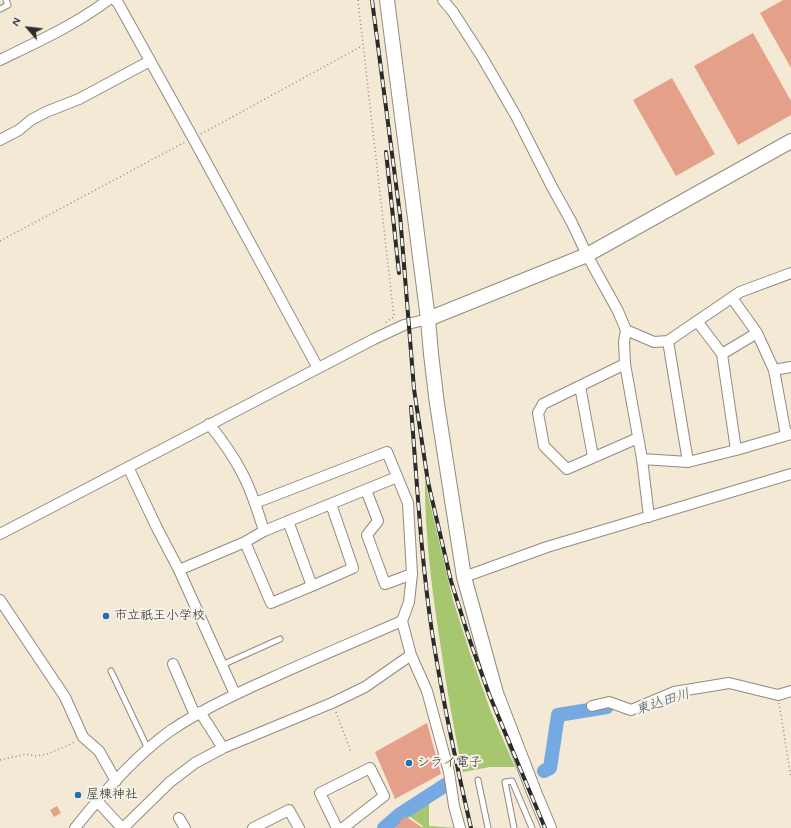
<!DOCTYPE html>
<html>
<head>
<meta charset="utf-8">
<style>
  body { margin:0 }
  #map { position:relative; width:791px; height:828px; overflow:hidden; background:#f4e9d4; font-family:Mynerve,sans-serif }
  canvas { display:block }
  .north { position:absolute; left:8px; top:8px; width:40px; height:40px; -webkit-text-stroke:3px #f7f3e8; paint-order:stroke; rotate:298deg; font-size:11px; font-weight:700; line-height:16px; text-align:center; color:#2b2b2b }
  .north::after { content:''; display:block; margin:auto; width:14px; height:18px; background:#2b2b2b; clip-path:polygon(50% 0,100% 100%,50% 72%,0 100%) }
</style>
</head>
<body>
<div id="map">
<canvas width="791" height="828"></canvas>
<div class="north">N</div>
</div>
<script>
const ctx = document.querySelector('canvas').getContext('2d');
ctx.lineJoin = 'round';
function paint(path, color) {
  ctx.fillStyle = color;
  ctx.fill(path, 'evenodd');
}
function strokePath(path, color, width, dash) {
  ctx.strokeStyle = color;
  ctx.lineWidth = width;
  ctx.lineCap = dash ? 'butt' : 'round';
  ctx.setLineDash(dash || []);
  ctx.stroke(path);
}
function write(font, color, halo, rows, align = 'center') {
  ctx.font = font + ' Mynerve,"Klee One",sans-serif';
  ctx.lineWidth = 4;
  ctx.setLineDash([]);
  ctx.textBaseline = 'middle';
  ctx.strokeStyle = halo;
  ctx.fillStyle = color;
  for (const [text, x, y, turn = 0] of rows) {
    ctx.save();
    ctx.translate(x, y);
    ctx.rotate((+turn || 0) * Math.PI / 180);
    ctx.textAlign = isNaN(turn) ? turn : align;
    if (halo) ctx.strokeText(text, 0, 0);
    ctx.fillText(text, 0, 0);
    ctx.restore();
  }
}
paint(new Path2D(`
  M425,473L428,495L453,600L469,650L491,712L515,767H490L463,772C454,731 447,690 441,649C432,591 424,532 425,473Z
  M429,802V826L456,828H422L423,826L409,816Z`), '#a6c770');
strokePath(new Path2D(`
  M544,771L550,768L558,715L607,707
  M384,828L399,815L447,784`), '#74a9e1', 14);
paint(new Path2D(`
  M783,0H791V68L760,13Z
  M753,33L791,101V115L738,145L694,66Z
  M672,78L715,154L676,176L633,100Z
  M427,723L441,774L395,799L375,752Z
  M57,806L61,813L54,817L50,810Z
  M405,816L423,828H395Z`), '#e4a088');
const lane = new Path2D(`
  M0,9L8,5L6,0
  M222,665L280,639
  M111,671L148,749
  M478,780L488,828
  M514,828L505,782L512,781L532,828`);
const street = new Path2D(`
  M115,0L118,3L193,138L318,368
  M443,0L453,12L482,57L516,116L552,187L572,223L587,255L618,311L626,330L624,342L625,364L642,459L649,517
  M0,60C37,42 75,25 108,0
  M0,140L19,130L31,120L46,112L79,99L150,61
  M732,298L757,333L774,370L786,435
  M697,321L722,354L736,450
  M626,330L654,342L668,341L740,292L791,273
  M668,341L688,462
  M722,354L757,333
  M625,364L543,404L538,413L544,446L567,469L638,438
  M774,370L791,367
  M580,386L593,457
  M209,424C222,440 233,455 242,473C252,491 258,512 264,531
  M642,459L688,462L736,450L791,434
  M128,467L157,528L179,570L235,694
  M366,490L378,521L367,535L385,584L412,574
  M255,503L387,452L408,503L412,574L409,602L402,621
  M0,534L374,339L404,325L428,319
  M245,542L271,603L312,586L288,521
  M179,570L245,542L264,531L397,477
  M464,577L547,547L791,474
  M312,586L353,568L331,504
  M0,600L65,697L83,737L99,751L116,781
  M173,664L195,715
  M592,706L609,702L631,710L674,692L729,683L778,695L791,691
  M200,712L223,748
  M97,801L122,828
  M179,818L185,828
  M75,828C102,794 134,757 170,731C201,710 235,694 269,679C313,659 358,640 402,621L411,655L427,691L449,772L454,806L460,828
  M123,828L170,782L195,763L223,748L332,703L365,687L411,655
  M253,828L289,810L299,828
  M337,828L320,793L370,768L384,796L343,828`);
const secondary = new Path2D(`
  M387,0L428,319L431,354L437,404L464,577L496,693L534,792L549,828
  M428,319L587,255L791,141`);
strokePath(lane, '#908a80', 7);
strokePath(street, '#908a80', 12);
strokePath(secondary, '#908a80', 16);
strokePath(new Path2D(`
  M358,0L394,317L383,324
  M201,134L362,46
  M0,241L185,142
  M779,703L791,778
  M336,712L351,752
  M0,760L26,754L36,756L47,754L69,745L76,741`), '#908a80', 1.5, [1, 3]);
strokePath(lane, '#fff', 5);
strokePath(street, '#fff', 10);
strokePath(secondary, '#fff', 14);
const rail = new Path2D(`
  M372,0L400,215L414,389L428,482L451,581L469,638L489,694L545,828
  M386,152L399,273
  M411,407C417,482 421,558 432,632C442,698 456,763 471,828`);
strokePath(rail, '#2b2b2b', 4);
strokePath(rail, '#f7f3e8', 2.5, [8]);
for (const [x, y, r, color] of [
  [106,616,4,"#1f6fb2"],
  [409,763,4,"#1f6fb2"],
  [78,795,4,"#1f6fb2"]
]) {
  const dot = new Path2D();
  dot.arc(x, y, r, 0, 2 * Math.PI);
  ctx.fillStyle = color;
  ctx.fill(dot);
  strokePath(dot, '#f7f3e8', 1.5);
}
write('13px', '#2b2b2b', '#f7f3e8', [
  ["市立祇王小学校",114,616],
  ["シライ電子",417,763],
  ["屋棟神社",86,795]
], 'left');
write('italic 14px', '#45576b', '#f7f3e8', [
  ["東込田川",663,703,-18]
]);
</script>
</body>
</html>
